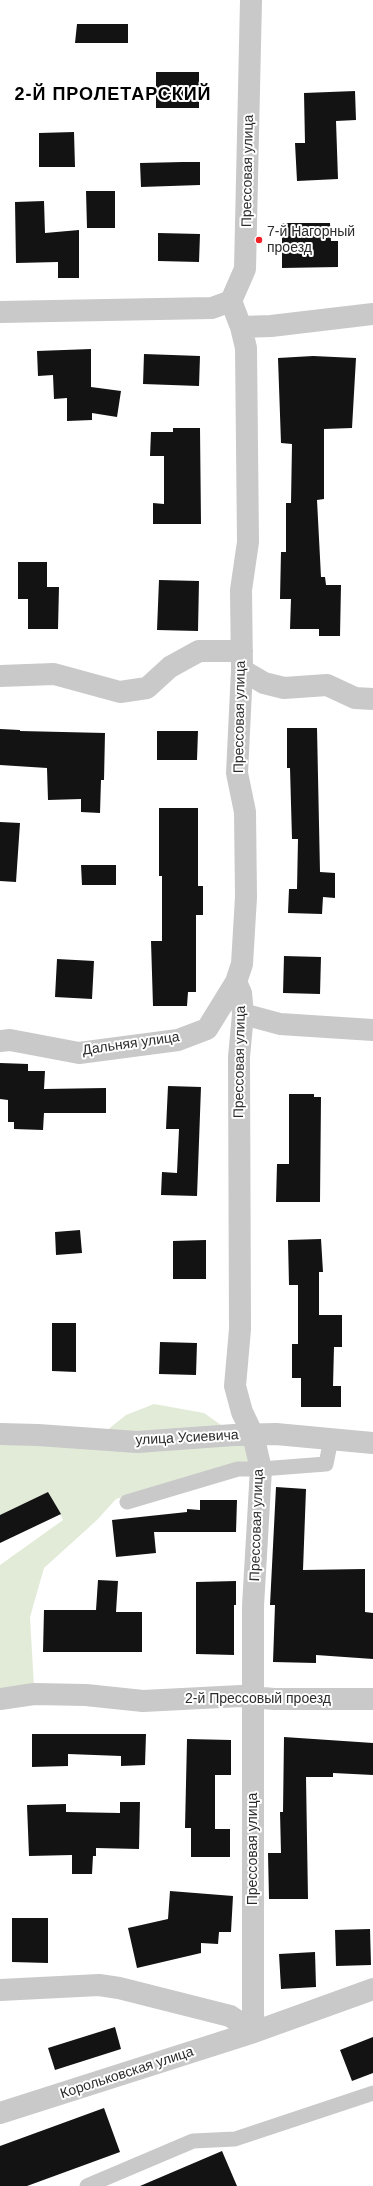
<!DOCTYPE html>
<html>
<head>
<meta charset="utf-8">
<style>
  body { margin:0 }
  canvas { display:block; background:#fff }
</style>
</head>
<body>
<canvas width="373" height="2186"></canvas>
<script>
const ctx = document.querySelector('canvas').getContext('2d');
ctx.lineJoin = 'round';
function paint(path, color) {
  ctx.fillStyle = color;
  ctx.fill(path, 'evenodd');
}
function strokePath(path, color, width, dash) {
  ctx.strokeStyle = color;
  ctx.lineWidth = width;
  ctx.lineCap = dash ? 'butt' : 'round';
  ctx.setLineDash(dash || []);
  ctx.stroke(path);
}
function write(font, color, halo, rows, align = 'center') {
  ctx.font = font + ' Helvetica,sans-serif';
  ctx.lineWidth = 4;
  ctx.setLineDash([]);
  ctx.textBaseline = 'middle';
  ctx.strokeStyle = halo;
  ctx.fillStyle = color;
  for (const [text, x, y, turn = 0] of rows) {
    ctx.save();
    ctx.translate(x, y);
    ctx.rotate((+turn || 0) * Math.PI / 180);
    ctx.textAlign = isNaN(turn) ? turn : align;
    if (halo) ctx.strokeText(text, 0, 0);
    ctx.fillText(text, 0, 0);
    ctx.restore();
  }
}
paint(new Path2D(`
  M154,1404L204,1413L248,1444L249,1462L236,1463L116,1499L97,1520L44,1568L30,1617L34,1687L0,1705V1565L63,1520L48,1492L0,1515V1443L106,1431L126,1415Z`), '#e2ebd8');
paint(new Path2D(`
  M77,24H128V43H75Z
  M156,72H199V108H156Z
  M355,91L356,120L336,121L338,179L297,181L295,143H305L304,93Z
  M74,132L75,167H39V133Z
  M183,162H200V185L141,187L140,163Z
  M86,191H115V228H87Z
  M44,201L45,233L79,230V278H58V262L16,263L15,202Z
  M282,223H330L331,241H338V267L282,268Z
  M158,233L200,234L199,262L158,261Z
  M91,349V387L121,391L117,417L92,413V420L67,421V398L54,399L53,375L38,376L37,351Z
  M144,354L200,356L199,386L143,384Z
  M313,356L356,358L352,428L324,429V499L317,500L321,577H325L326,585H341L340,636H319V629H290L291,599H280L281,552H286V503H291L292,444L281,443L278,358Z
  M173,428H200L201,524H153V503L164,504V456H150L151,432H173Z
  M18,562H47V587H59L58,629H28V599H18Z
  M159,580L199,581L198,631L157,630Z
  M287,728H317L320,872L335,873V898L323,897L322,914L288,913L289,889H297L298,839H292L290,768H287Z
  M0,729L20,730V731L105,733L104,780H101L100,813L81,812V799L48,800L47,768L0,765Z
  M157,731H198L197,760H157Z
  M159,808H198V886H203V915H196V992H188L187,1006H153L151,941H162V876H159Z
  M0,822L20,823L16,882L0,881Z
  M81,865H116V885H82Z
  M284,956L321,957L320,994L283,993Z
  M57,959L94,961L92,999L55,997Z
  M0,1063L28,1064V1071H45L44,1089L106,1088V1113H44L43,1130L14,1129V1122H8V1100L0,1099Z
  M168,1086L201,1087L197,1196L161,1195L162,1172L177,1173L179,1129H166Z
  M289,1094H314V1097H321L320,1202H276L277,1164H289Z
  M80,1230L82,1253L56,1255L55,1232Z
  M321,1239L323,1272H319V1315H342V1347H334L333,1386H341V1407H301V1378H292V1344H298V1285H289L288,1240Z
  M206,1240V1279H173V1241Z
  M52,1323H76V1372L52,1371Z
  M160,1342L197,1343L196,1375L159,1374Z
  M276,1487L306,1489L303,1570L365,1569V1612L373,1613V1659L316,1655V1663L273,1662L275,1605H270Z
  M48,1492L61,1514L0,1543V1515Z
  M200,1500H237L236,1532H154L156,1553L116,1557L112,1520L187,1512V1509L200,1510Z
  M98,1580L118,1581L116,1612H142V1652H43L44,1610H96Z
  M236,1581V1605H234V1655L196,1654V1582Z
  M32,1734H146L145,1765L121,1766V1756L68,1754V1766L32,1767Z
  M284,1737L373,1743V1775L333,1773V1777H306L308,1899H269L268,1853H281L280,1812H283Z
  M187,1739L231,1740V1775H215V1829H230V1857H191V1828H185Z
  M120,1802H140L139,1849L96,1848V1856H93L92,1874H72V1855L29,1856L27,1805L66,1804V1812L120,1813Z
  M170,1891L233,1896L231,1932H219L218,1944L201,1943V1953L137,1968L128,1928L168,1919Z
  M12,1918H48V1963L12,1962Z
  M370,1929L371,1965L336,1966L335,1930Z
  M315,1952L316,1987L281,1989L279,1954Z
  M115,2027L121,2049L55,2070L48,2048Z
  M373,2037V2073L352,2081L340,2050Z
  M104,2108L120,2152L27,2186H0V2146Z
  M222,2151L237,2186H140Z`), '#131313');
strokePath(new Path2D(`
  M127,1502L238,1469H261L326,1464L331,1439
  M87,2186L193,2141L235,2139L373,2093`), '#c9c9c9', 15);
strokePath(new Path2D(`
  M231,301L241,327L246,348L248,542L241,590L242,670L237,773L245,812L246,897L242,964L236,982L241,993L243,1014L239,1057L240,1329L235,1386L242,1412L253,1435L261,1469L253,1606V2014L254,2032
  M241,327L271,326L373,314
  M242,670L264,683L284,688L327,685L355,698L373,699
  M0,676L54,674L120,692L147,688L170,667L199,651H242
  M243,1014L280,1024L373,1030
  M0,1041L10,1040L79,1053L178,1040L207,1029L236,982
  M0,1434L38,1435L137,1442L234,1435L276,1434L373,1443
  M0,1699L34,1694L86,1695L143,1701L241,1696L274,1699H373
  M0,1990L99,1985L119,1988L230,2016L254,2032
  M0,2113L254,2032L373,1989`), '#c9c9c9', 22);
strokePath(new Path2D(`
  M0,312L212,308L231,301L245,269L251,0`), '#c9c9c9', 22);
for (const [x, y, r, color] of [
  [259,240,4,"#f02127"]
]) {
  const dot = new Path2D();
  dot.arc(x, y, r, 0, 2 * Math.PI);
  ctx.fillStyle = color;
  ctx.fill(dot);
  strokePath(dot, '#fff', 1.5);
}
write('14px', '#2c2c2c', '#fff', [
  ["Прессовая улица",248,171,-89],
  ["Прессовая улица",240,717,-89],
  ["Дальняя улица",131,1044,-8],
  ["Прессовая улица",240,1062,-89],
  ["улица Усиевича",187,1438,-3],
  ["Прессовая улица",257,1525,-88],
  ["2-й Прессовый проезд",258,1699],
  ["Прессовая улица",253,1849,-90],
  ["Корольковская улица",127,2073,-18]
]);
write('14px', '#2c2c2c', '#fff', [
  ["7-й Нагорный",267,232],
  ["проезд",267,248]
], 'left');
ctx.letterSpacing = '1px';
write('bold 18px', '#000', '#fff', [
  ["2-Й ПРОЛЕТАРСКИЙ",113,95]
]);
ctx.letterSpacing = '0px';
</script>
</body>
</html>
